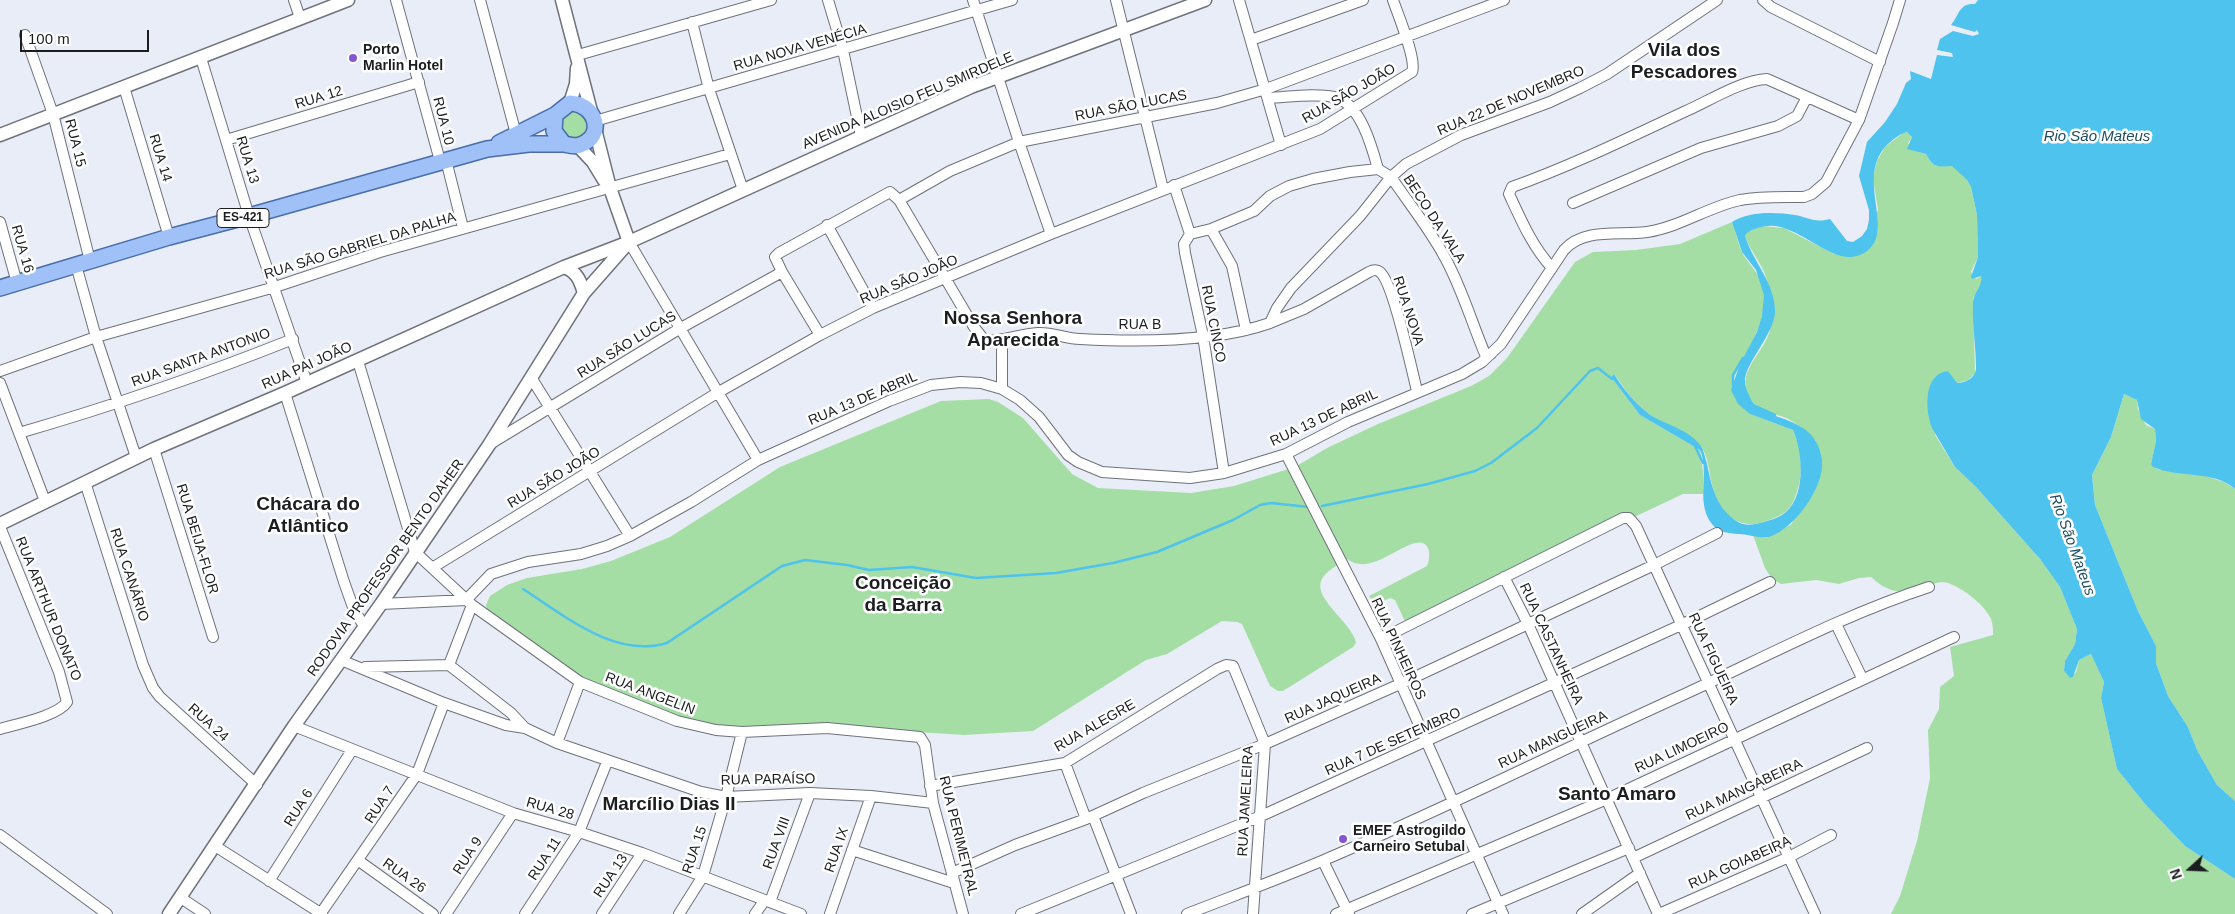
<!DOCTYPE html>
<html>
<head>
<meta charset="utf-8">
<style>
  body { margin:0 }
  #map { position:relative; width:2235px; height:914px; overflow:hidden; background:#e9edf7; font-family:Helvetica,sans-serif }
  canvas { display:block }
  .north { position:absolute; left:2165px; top:844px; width:50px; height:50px; -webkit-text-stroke:4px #fff; paint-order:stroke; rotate:250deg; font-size:14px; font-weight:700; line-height:20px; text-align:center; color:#1b1d20 }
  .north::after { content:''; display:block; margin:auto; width:18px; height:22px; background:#1b1d20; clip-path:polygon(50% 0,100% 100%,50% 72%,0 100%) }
  .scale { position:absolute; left:20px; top:30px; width:129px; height:22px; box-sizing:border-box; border:2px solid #1b1d20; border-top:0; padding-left:6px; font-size:15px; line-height:18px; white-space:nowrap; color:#1b1d20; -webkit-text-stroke:4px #fff; paint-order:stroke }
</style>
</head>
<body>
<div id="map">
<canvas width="2235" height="914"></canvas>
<div class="north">N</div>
<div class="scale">100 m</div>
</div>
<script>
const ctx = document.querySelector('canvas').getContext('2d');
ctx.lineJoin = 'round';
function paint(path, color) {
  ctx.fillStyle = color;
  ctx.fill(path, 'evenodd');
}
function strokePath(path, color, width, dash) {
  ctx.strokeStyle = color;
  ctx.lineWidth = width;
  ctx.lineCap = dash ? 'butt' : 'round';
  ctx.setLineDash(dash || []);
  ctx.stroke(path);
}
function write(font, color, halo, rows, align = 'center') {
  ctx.font = font + ' Helvetica,sans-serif';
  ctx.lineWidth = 5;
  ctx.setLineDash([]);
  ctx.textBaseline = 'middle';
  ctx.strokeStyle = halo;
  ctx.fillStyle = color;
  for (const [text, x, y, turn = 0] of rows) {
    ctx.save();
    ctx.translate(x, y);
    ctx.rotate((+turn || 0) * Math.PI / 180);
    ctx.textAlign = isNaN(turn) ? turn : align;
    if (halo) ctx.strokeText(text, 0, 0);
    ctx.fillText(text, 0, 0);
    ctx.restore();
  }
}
paint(new Path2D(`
  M574,109L588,117V129L581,138L571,140L562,133L560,119Z
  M1904,132L1909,133L1912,137L1908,143L1918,152L1926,154C1933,168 1938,167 1952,165L1967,180L1971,187L1977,215L1978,257L1971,272L1976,279L1981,276L1982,284L1973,298L1975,373L1968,380L1957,383L1935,435L1955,467L1976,487L2040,559L2060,587L2077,629L2075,644L2065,661L2064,671L2070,678L2076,672L2079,660L2091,654L2104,682L2101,698L2117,769L2145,804L2185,846L2235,879V914H1891L1900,896L1917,841L1930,778L1928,730L1939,709L1940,687L1954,676L1950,647L1993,635C1993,630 1993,624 1991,619C1985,605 1959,584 1943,582C1938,582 1930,585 1924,586C1900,594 1890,594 1871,577L1859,578L1839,584L1816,580L1781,584L1772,579L1765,568L1753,535L1766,538L1792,524L1816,441C1807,431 1798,424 1786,418C1774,413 1761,413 1753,402C1731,374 1764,355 1770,330C1771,325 1768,282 1766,277C1761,262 1750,251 1745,236L1748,232L1762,226L1784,228L1834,254L1853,256L1878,210L1873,178L1877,161L1885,147Z
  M1732,222C1736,232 1738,245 1743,254C1750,266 1759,273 1763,287C1770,320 1746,351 1733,380L1750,414L1793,430C1803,454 1804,477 1794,500C1789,511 1782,515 1772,519C1757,525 1745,527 1732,518C1703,497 1716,461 1698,443C1684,429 1665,425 1649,414C1634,403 1624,388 1614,374L1611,377L1640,415L1700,450L1703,472V494H1683L1511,575L1409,630L1395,600L1390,598L1375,605L1369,596L1427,566C1431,557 1431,539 1415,543C1394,549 1368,575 1347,559C1339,564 1326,571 1322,579C1311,598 1353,623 1356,643L1353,647L1283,691H1278L1270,686L1242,624L1237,622L1222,621L1167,654L1146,660L1033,731L964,735L886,730H766L692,725L587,682L488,615L486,605L490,596L507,585L527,578L582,569L611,561L670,537L780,467L941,401L989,399L998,402L1023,418L1072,474L1098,488L1191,493L1234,486L1295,467L1327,448L1378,424L1471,386L1489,376L1507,358L1575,262L1593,252L1636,250L1680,244Z
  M2124,394L2137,400L2138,409L2146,425L2155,429L2156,441L2151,464L2157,469L2202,475L2224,482L2235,489V801L2217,785L2197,750L2188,727L2168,696L2156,663V646L2138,611L2095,505L2092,475L2111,437Z`), '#a5dea4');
paint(new Path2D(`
  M1978,0H2235V489C2214,470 2177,478 2153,467L2151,464L2156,441L2155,429L2141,419L2137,400L2124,394L2111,437L2092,475L2095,505L2138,611L2156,646V663L2168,696L2188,727L2197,750L2217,785L2235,801V879L2185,846L2145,804L2117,769L2101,698L2104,682L2091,654L2079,660L2073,677L2070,678L2064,671L2065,661L2075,644L2077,629L2060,587L2040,559L1976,487L1955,467L1932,428C1925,410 1923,374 1948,371L1957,383C1965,383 1975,378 1976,369C1976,346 1972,324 1973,302C1974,291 1983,287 1981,276L1972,279L1971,277L1978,257L1977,215L1971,187L1967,180L1952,166C1938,167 1933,168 1926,154L1907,149L1912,137L1907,132C1899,134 1894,139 1888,144C1854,176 1896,230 1867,251C1834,276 1796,213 1758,228C1752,230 1748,231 1745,236C1753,262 1776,284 1775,313C1773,336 1744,364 1745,382C1745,387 1748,393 1750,397C1760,424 1816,411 1822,460C1825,487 1794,529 1769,537C1761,539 1747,534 1739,534C1728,533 1719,533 1712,524C1695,503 1710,473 1700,450L1640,415L1611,377L1614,374C1623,389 1635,403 1649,414C1665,425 1689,429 1701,446C1704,451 1705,458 1707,464C1712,488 1716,508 1738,522C1746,527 1756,524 1764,522C1770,520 1778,518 1782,515C1807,499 1803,453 1793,430L1750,414L1738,404L1731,390L1740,364L1757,332L1762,316L1764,295L1756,270L1742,252L1732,222C1749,211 1776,212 1795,215C1810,218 1814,223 1830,219L1847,241L1853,242L1862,236L1867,229L1869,220V210L1859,176L1867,142L1885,122L1897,104L1906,83L1911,79L1910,71L1931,79L1937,55L1953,57L1952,53L1937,50L1940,39L1953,31L1973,36L1979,34L1977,30L1975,32L1951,25C1960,14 1959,3 1975,4Z`), '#4ec3ed');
strokePath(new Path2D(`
  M1733,385V375L1743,358
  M1755,406L1775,415
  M1695,446L1703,463
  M1322,506L1428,484L1475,471L1491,463L1537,428L1590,371L1598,368L1612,379
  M523,589C564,615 615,659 667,643L782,566L805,560L847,565L869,570L912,567L976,578L1056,573L1113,563L1157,552L1233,520L1260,505L1271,503L1309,507`), '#4ec3ed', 2.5);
const minor = new Path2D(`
  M294,0L300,18
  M396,0L440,161
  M480,0L516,134
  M828,0L843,50L861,136
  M973,0L1019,142L1051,234
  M1116,0L1163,189
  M1239,0L1281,145
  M1763,0L1771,7L1880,62
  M692,22L709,89L743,190
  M25,35L53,114L90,261
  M1251,40L1363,0
  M578,55L771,0
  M201,58L249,216L307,383
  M124,87L169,237
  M1269,98C1289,97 1314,93 1334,97C1360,102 1372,147 1378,169
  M595,121L1012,0
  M226,140L419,82
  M446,160L463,228
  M1174,185L1190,234L1184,244L1185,253L1203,336L1224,473
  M899,200L950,171L1019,142L1217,103L1266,89L1504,0
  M1573,203L1701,148L1778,126L1797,116L1807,97
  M0,222L17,283
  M827,225L873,308
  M1211,229L1232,266L1246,330
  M1190,234L1211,229L1254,211L1270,196L1289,186L1313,179L1350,172L1378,169L1391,177C1408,202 1428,227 1443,254C1461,285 1471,321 1485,354H1491
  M629,242L758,460
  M76,265L96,337L136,457
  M1552,268C1532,246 1521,220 1509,194L1512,187C1571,166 1628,138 1686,111C1709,101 1742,80 1767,79L1859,120
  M1270,323L1304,309L1369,272C1373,270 1376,269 1380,272C1393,282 1412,371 1417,391
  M820,335L782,272L775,257L779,253L890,192L899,200L974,327L985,341C1004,341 1020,334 1038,333C1052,332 1066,339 1080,339C1137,342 1216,342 1270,323L1277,308L1291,288L1360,216L1391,177L1406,164L1461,135L1550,102L1580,88L1607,74L1717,0
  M358,361L415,552L472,605L580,682L677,721L716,730L742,732L827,728L920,737L925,745L933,803L963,914
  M0,371L96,337L275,287L380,252L730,154
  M532,379L630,536
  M0,383L45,501
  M1002,389V341
  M285,393L344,582L354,610L364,626
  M19,433C112,406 203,375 293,339
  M490,444L679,329L782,272
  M154,449L213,637
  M1286,454L1381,639L1503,914
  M85,482L143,665L153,688L160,697L257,785
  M0,527L59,672L67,702C58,716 17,724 0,729
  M432,568L717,393L820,335L873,308L1051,234L1320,129L1412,72C1417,60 1398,15 1393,0
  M1504,577L1528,624L1658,914
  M381,604L466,600L491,574L528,562L581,554L607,546L630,536L691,502L758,460L889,401L931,385L960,382L981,383L1002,389L1020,400L1039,417L1068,455L1078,462L1102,472L1190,478L1224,473L1286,454L1348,422L1462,374L1482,362L1501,344L1564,250C1584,227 1620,236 1647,232C1680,227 1708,207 1740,200C1761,196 1783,197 1804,197L1812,194L1826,182L1859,120L1893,23L1900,0
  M1836,624L1862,678
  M1381,639L1623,518H1629L1636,526L1815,914
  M341,660L444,703L506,725L525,728L557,743L701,792L726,797L810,793L871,796L933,803
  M449,665L472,605
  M365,667L449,665L511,713L525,728
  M294,726L513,813L579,832L642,853L801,914
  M557,743L580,682
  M1065,763L1086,819
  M930,786L1065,763L1217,669L1226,665L1233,666L1265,744L1253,914
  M1093,816L1131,914
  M0,835L107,914
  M215,846L322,914
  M852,850L954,883
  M1633,858L1867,748
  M359,861L433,914
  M1323,861L1349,914
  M952,873L1015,845L1086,819L1143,793L1265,744L1400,684L1654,565L1717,533
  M269,881L352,750
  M181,898L205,914
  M770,902L810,793
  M321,913L417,774L444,703
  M446,914L513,813
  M525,914L579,832L607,762
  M602,914L642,853
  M679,914L703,876L726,797L742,732
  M755,914L765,900
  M830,914L871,796
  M1021,914L1261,816L1681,625L1770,582
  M1187,914C1233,896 1279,879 1324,860C1446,808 1565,748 1687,693C1767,656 1846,614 1929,587
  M1336,914L1607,799L1954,637
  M1472,914L1629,848
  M1582,914L1640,873
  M1659,914L1789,857L1831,835`);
const tertiary = new Path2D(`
  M562,0L592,115
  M570,103L576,84L577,68
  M595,129L610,188L629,242
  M0,135L348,0
  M578,146L593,162L604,180
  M564,267C577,272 580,280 584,293
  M0,524L154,449L285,393L564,267L629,242L971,87L1205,0
  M169,914L294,726L381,604L489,445L584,293L628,243`);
const primary = new Path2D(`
  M499,143L555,115L570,103C596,104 606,136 580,145C575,147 569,145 564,144L554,131L555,115
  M0,288L169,237L249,216L487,149L529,144H564`);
strokePath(minor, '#6f727b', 12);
strokePath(tertiary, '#6f727b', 15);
strokePath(primary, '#486daa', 18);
strokePath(minor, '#fff', 10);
strokePath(tertiary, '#fff', 12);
strokePath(primary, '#a0c1f8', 15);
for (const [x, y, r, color] of [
  [353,58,5,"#8457d0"],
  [1343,839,5,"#8457d0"]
]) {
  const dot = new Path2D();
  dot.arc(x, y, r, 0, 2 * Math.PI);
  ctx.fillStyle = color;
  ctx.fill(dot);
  strokePath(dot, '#fff', 2);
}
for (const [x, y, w] of [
  [243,218,52]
]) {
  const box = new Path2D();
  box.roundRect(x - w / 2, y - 9.5, w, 19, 4);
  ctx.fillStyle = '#fff';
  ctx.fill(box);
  strokePath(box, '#1b1d20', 1);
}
write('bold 12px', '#1b1d20', null, [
  ["ES-421",243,218]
]);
write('14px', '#1b1d20', '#fff', [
  ["RUA NOVA VENÉCIA",800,48,-16],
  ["RUA SÃO JOÃO",1349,94,-30],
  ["RUA 12",319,98,-17],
  ["AVENIDA ALOISIO FEU SMIRDELE",908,101,-23],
  ["RUA 22 DE NOVEMBRO",1511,101,-23],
  ["RUA SÃO LUCAS",1131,106,-11],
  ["RUA 10",443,121,76],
  ["RUA 15",75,143,76],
  ["RUA 14",160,158,73],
  ["RUA 13",247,160,73],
  ["BECO DA VALA",1434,219,57],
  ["RUA SÃO GABRIEL DA PALHA",360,246,-17],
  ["RUA 16",22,249,74],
  ["RUA SÃO JOÃO",909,280,-23],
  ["RUA NOVA",1408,311,72],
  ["RUA CINCO",1213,324,79],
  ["RUA B",1140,325],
  ["RUA SÃO LUCAS",627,345,-32],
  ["RUA SANTA ANTONIO",201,358,-20],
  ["RUA PAI JOÃO",307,366,-24],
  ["RUA 13 DE ABRIL",863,399,-23],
  ["RUA 13 DE ABRIL",1324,418,-25],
  ["RUA SÃO JOÃO",554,478,-31],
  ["RUA BEIJA-FLOR",197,539,73],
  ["RODOVIA PROFESSOR BENTO DAHER",386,568,-55],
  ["RUA CANÁRIO",129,575,72],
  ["RUA ARTHUR DONATO",48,609,68],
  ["RUA CASTANHEIRA",1551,644,65],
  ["RUA PINHEIROS",1398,649,65],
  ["RUA FIGUEIRA",1713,659,65],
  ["RUA ANGELIN",650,694,21],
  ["RUA JAQUEIRA",1333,699,-24],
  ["RUA 24",208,723,42],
  ["RUA ALEGRE",1095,726,-30],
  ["RUA MANGUEIRA",1553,740,-25],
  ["RUA 7 DE SETEMBRO",1393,742,-24],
  ["RUA LIMOEIRO",1682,748,-25],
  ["RUA PARAÍSO",768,780,-1],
  ["RUA MANGABEIRA",1744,790,-25],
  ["RUA JAMELEIRA",1246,801,-87],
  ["RUA 7",380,805,-56],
  ["RUA 6",299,808,-58],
  ["RUA 28",550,809,16],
  ["RUA PERIMETRAL",958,836,76],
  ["RUA VIII",777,843,-70],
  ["RUA 15",695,850,-71],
  ["RUA IX",837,850,-71],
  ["RUA 9",468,856,-57],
  ["RUA 11",545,859,-57],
  ["RUA GOIABEIRA",1740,863,-24],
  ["RUA 26",404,876,35],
  ["RUA 13",611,876,-56]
]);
write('bold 14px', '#1b1d20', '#fff', [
  ["Porto",363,50],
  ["Marlin Hotel",363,66],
  ["EMEF Astrogildo",1353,831],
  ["Carneiro Setubal",1353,847]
], 'left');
write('italic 15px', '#1e4e60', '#fff', [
  ["Rio São Mateus",2097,137],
  ["Rio São Mateus",2072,545,70]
]);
write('bold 19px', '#1b1d20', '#fff', [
  ["Vila dos",1684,51],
  ["Pescadores",1684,73],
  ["Nossa Senhora",1013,319],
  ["Aparecida",1013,341],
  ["Chácara do",308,505],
  ["Atlântico",308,527],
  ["Conceição",903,584],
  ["da Barra",903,606],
  ["Santo Amaro",1617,795],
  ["Marcílio Dias II",669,805]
]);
</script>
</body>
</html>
